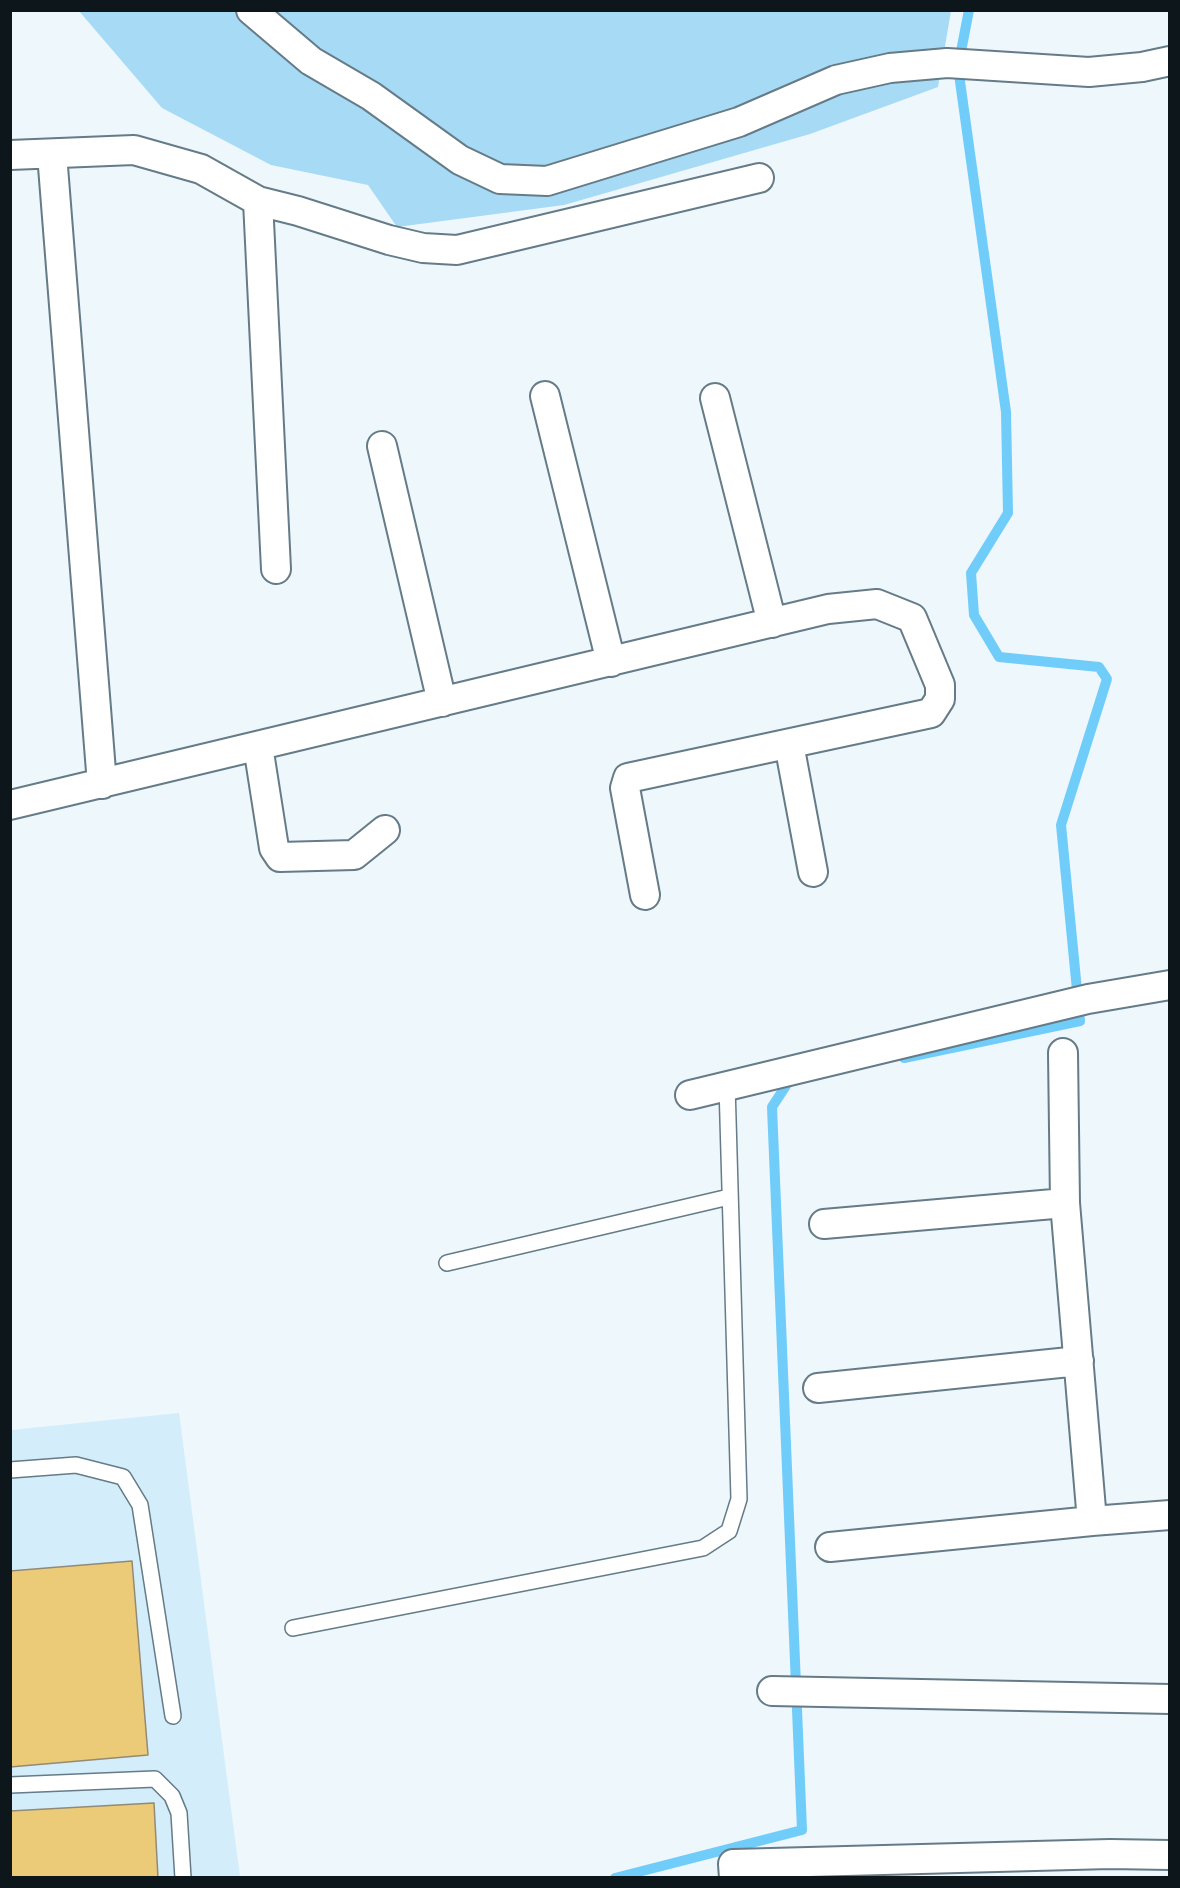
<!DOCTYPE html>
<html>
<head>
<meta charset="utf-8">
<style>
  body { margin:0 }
  #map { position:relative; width:1180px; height:1888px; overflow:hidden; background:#edf7fc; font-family:"Exo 2",sans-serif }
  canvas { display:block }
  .frame { position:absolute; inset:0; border:12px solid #0d161a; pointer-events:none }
</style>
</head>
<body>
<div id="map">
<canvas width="1180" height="1888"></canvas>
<div class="frame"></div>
</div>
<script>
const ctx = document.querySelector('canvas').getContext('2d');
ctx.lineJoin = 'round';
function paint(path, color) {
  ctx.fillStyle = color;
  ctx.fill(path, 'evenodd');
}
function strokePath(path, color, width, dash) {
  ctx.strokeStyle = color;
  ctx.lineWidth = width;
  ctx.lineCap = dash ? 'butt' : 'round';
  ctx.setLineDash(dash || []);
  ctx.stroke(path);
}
paint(new Path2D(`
  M179,1413L240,1877L11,1878V1430Z`), '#d3edfb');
paint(new Path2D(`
  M79,11H951L938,87L810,134L564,205L397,227L368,185L271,165L162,108Z`), '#a7daf5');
strokePath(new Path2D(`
  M904,1058L1080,1021L1061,825L1107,679L1099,667L999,657L974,615L971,573L1008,513L1006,412L958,67L969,10
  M615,1878L802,1830L772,1107L789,1081L795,1080`), '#70ccf9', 10);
const building = new Path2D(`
  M132,1561L148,1755L10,1767V1571Z
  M154,1803L158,1878H10V1811Z`);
paint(building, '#eccb78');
strokePath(building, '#938a75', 1.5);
const lane = new Path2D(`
  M447,1263L729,1197
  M10,1470L76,1465L123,1477L140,1505L173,1716
  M293,1628L703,1548L729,1531L739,1499L727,1085
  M10,1785L155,1779L172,1796L179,1813L183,1878`);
const street = new Path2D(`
  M251,10L311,61L371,96L460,160L500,179L547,181L739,122L836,80L890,68L947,63L1089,72L1142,67L1170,61
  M52,154L102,784
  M10,155L134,150L201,169L258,201L276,569
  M258,201L298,211L389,240L423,248L457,250L759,178
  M545,396L611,662
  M715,398L772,623
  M382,446L442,702
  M789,744L813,872
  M258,746L274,848L280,857L354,855L385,830
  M10,805L828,609L877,604L912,618L940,685V699L931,713L628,778L625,788L645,895
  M1063,1053L1065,1203L1092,1521
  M690,1095L1088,999L1170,985
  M824,1224L1065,1203
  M818,1388L1079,1361
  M830,1547L1092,1521L1170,1515
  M772,1691L1170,1699
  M734,1878L733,1864L1110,1854L1170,1855`);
strokePath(lane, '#657b87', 18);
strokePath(street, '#657b87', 32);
strokePath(lane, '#fff', 15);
strokePath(street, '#fff', 28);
</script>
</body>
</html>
